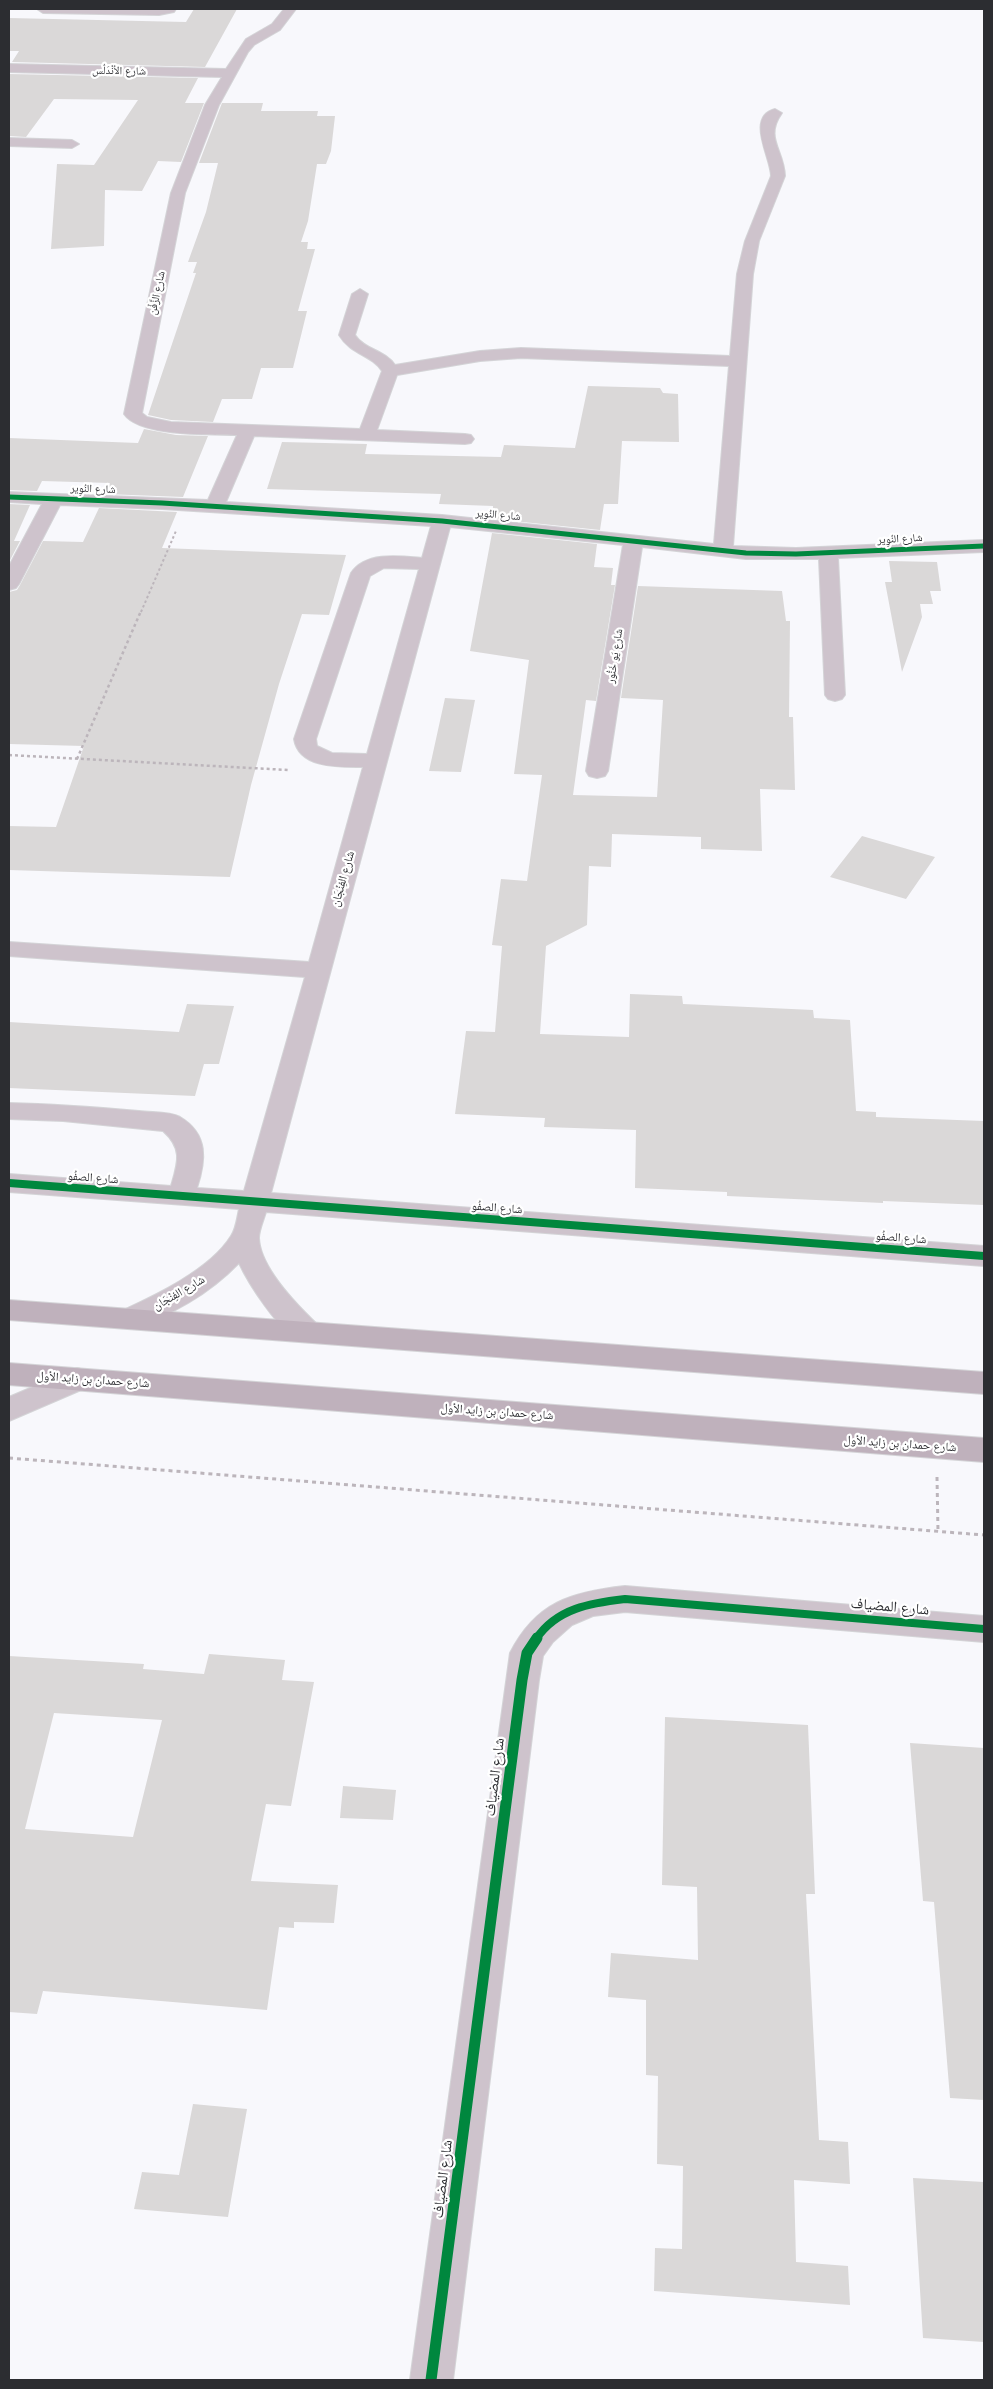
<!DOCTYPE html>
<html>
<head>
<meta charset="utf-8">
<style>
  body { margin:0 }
  #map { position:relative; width:993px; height:2389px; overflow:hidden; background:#f8f8fc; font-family:"Noto Sans",sans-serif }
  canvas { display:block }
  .frame { position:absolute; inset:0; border:10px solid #2c2d31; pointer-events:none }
</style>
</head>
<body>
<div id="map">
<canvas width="993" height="2389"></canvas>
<div class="frame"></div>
</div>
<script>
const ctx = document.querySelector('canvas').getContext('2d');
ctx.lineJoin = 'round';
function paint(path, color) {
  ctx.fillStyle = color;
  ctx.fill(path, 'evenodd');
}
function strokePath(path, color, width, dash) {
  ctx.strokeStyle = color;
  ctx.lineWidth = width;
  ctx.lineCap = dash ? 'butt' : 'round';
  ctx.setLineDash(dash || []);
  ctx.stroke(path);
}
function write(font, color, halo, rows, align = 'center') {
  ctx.font = font + ' "Noto Sans","Noto Naskh Arabic",sans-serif';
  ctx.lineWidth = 4.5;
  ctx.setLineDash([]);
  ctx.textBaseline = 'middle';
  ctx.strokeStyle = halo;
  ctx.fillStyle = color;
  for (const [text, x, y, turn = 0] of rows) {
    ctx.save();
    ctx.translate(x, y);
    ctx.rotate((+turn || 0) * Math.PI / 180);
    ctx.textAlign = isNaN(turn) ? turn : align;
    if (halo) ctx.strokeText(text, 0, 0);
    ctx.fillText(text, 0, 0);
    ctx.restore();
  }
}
paint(new Path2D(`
  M194,9H237L205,67L12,62L19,51H9V18L186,22Z
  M9,74L198,78L185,103H204L181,162L158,161L142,191L105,190L104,246L51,249L57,164L94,165L138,100L54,99L26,137L9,136Z
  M222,103H263L261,111H318L317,116H335L331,151L326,164H317L308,221L301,242H308L307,249H315L298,311H307L293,368H261L252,399H222L213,422L171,420L148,415L196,273H193L197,262H188L206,212L218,163H199Z
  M588,386L660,388L663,393L678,394L679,442L622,441L618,504H604L600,530L494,519L496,510H493V506L439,504L441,494L267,489L282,442L367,444L365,454L501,457L504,445L575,448Z
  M144,429L176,435L208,436L183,497L105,494L110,483L42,481L37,491L9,490V438L138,443Z
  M9,504L30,505L14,541H20L9,562Z
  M99,508L177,512L162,548L346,555L329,615L302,614L279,684L251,785L230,877L9,870V826L56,827L84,746L9,744V592L17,590L20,585L43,541L83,542Z
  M492,533L597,544L594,567L613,568L611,585H615L596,701L586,700L573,795L657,797L663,700L621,698L638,586L782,591L786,621H790L789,717H793L795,790L760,789L762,851L701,849V837L612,834L611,867L589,866L587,925L546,946L540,1034L629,1037L630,994L682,996L683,1004L813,1010L814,1018L850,1020L856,1111L876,1112V1117L984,1121V1205L883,1201V1203L727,1196V1192L635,1188L636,1130L544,1127L545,1118L455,1114L466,1031L495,1032L502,946L492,945L501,879L527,881L542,775L514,774L529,660L470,651Z
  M889,561L937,562L941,591H930L933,604H920L922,617L902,672L885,582H892Z
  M445,698L475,700L461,772L429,771Z
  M862,836L935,857L906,899L830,877Z
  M187,1004L234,1006L219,1064H204L195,1096L9,1088V1022L179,1032Z
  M209,1654L285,1660L282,1680L314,1682L291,1806L266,1804L251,1881L338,1885L334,1923L294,1922V1928L279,1927L267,2010L43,1991L37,2014L9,2012V1656L144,1664L143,1669L204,1674ZM54,1713L162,1720L133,1837L25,1829Z
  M665,1717L808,1725L815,1894H806L819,2140L848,2142L850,2184L794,2180L796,2262L848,2266L850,2305L654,2291L655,2248L682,2249L683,2166L657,2164L658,2076L646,2075V2000L608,1997L611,1953L698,1960L697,1887L662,1885Z
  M910,1743L984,1748V2100L950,2098L934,1902L923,1901Z
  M343,1786L396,1790L393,1820L340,1818Z
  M193,2104L247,2109L228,2217L134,2209L142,2172L179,2175Z
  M913,2178L984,2182V2342L923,2338Z`), '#dad8d8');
const minor = new Path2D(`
  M37,9H176L174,12L159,15L43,13Z
  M284,9H296L280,30L254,45L248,52L219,105L185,193L142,413L147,417L171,422L360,429L382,371C372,355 351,355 339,335L352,294L360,289L368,294L355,335C365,350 385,350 395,365L480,351L521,348L730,356L737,274L745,241L771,176C771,158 745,117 775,109L782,113C764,138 784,149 785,176L759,241L753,274L733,546L796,548L984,540V552L838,558L845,695L842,699L835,701L828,699L825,695L819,559H746L642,547L608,771L605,776L597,778L589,776L586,771L623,545L450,527L271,1193L984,1246V1266L266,1212C264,1219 259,1230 259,1238C260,1268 298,1306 318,1325L323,1332L318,1339C311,1341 306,1343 299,1340C279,1331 248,1283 239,1263C210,1293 170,1317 129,1329L119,1326L114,1319L119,1312C154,1296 210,1270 231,1236C236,1229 237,1218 239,1209L9,1192V1174L171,1186C178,1162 183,1149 163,1131L63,1121L9,1119V1103C52,1104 95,1107 139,1111C151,1113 169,1111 180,1117C209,1134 206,1161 197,1188L244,1191L305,977L9,956V942L309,962L363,767C340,767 299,769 294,739L351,573C366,551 400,556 422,558L431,526L162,509L60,505L19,584L16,588L9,590V566L42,504L9,502V492L208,500L237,435C210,434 140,437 124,414L171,193L205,105L222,77L9,72V64L226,69L246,39L272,24ZM521,358L729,366L714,544L442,515L226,502L254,436L465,444L471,443L474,439L471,435L465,434L377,430L397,375L480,361ZM384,568L419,569L367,754L332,753L317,746L316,739L370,576Z
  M9,138L72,140L79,144L72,148L9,146Z
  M77,1368L88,1371L92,1379L88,1387L9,1421V1397Z
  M625,1586L984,1616V1642L625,1612L593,1616L572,1625L553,1642L543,1656L539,1680L453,2380H410L510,1653C536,1602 571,1592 625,1586Z`);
const major = new Path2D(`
  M9,1300L984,1372V1394L9,1320Z
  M9,1363L984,1438V1462L9,1385Z`);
strokePath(minor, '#d4d4d7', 2);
strokePath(major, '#d4d4d7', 2);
strokePath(new Path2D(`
  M141,612L176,531`), '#bcb5bb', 2, [2.5, 2.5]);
strokePath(new Path2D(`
  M9,755L288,770
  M77,759L141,611`), '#bcb5bb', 2.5, [3, 3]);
strokePath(new Path2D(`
  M9,1458L984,1535
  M937,1477L938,1531`), '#bcb5bb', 3, [4, 4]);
paint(minor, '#cec3cc');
paint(major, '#bfb1bc');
strokePath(new Path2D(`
  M9,497L162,503L442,521L746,553L796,554L984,546`), '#00873e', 5);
strokePath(new Path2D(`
  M9,1183L984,1256
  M536,1639C557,1608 591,1603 625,1599L984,1629`), '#00873e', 8);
strokePath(new Path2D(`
  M431,2380L522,1680L527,1653L537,1638`), '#00873e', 11);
write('11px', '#2c2d31', '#fff', [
  ["شارع الأنْدَلُس",119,71,1],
  ["شارع الزَّفْن",157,293,-78],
  ["شارع النُوِير",93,489,2],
  ["شارع النُوِير",498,515,5],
  ["شارع النُوِير",900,539,-3],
  ["شارع يَو خَنُّور",615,656,-81]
]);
write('12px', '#2c2d31', '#fff', [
  ["شارع الفِنْجَان",343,879,-74],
  ["شارع الصفُو",93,1178,4],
  ["شارع الصفُو",497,1208,4],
  ["شارع الصفُو",901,1238,4],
  ["شارع الفِنْجَان",179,1293,-30],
  ["شارع حمدان بن زايد الأول",93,1380,4],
  ["شارع حمدان بن زايد الأول",497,1412,4],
  ["شارع حمدان بن زايد الأول",900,1444,4]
]);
write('15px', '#2c2d31', '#fff', [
  ["شارع المضياف",890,1607,5],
  ["شارع المضياف",495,1777,-83],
  ["شارع المضياف",443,2179,-83]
]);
</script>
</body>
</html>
